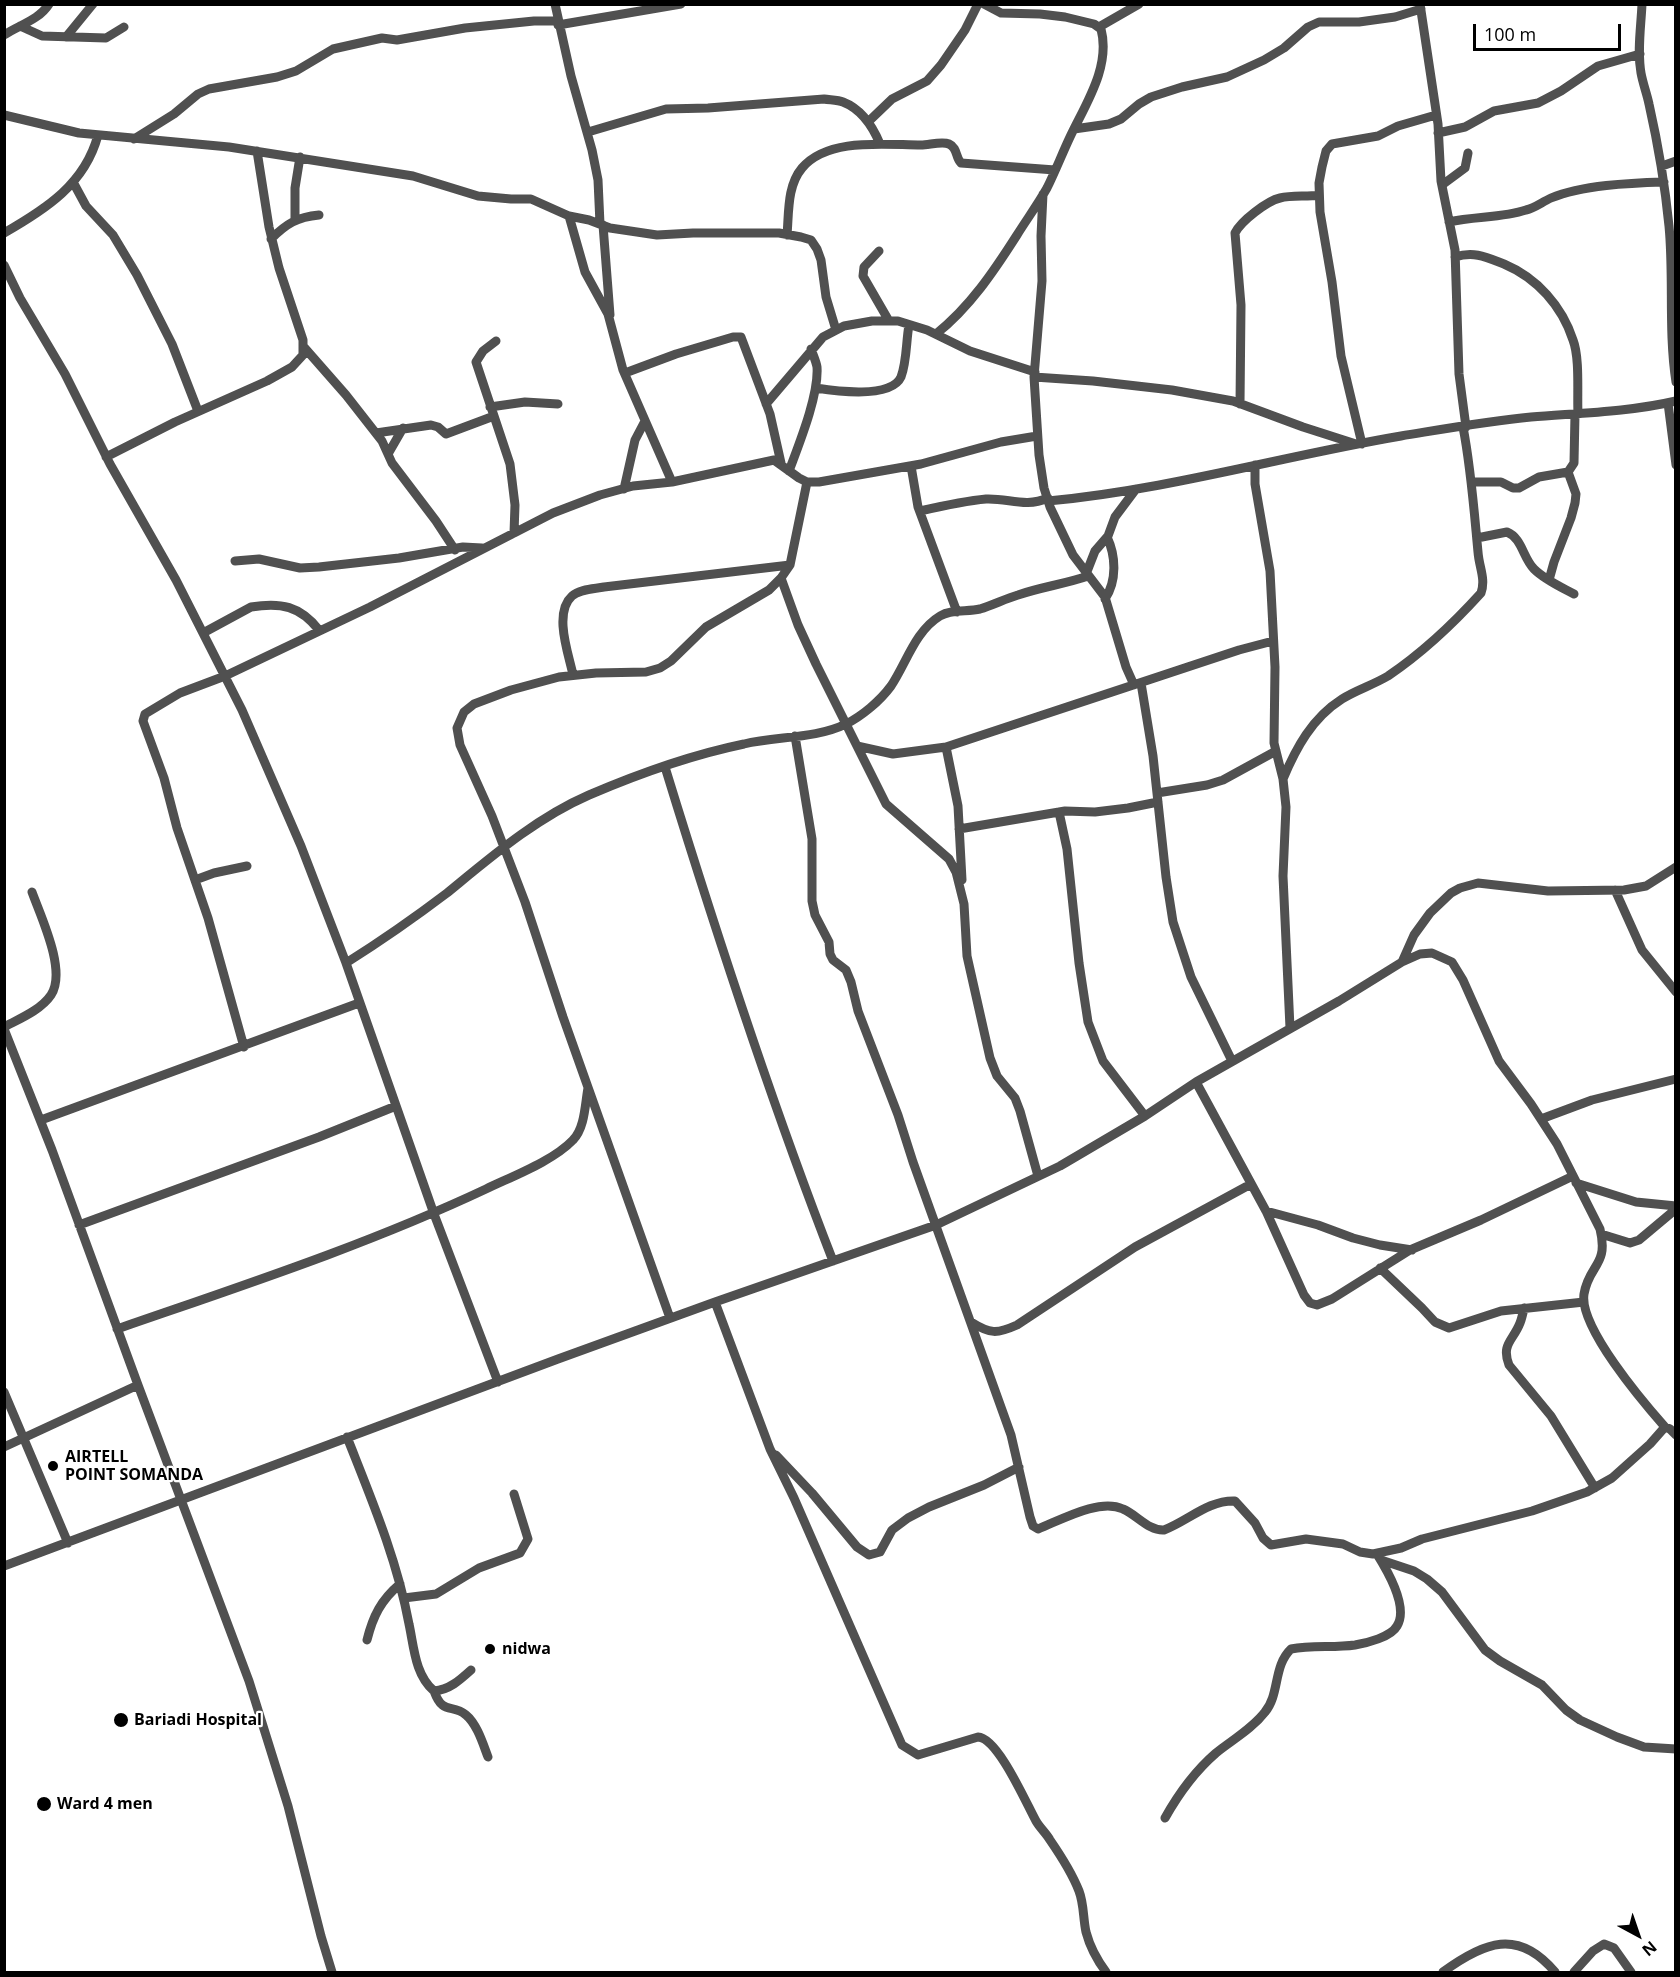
<!DOCTYPE html>
<html>
<head>
<meta charset="utf-8">
<style>
  body { margin:0 }
  #map { position:relative; width:1680px; height:1977px; overflow:hidden; background:#fff; font-family:"Open Sans",sans-serif }
  canvas { display:block }
  .frame { position:absolute; inset:0; border:6px solid #000; pointer-events:none }
  .north { position:absolute; left:1608px; top:1905px; width:60px; height:60px; -webkit-text-stroke:4px #fff; paint-order:stroke; rotate:140deg; font-size:16px; font-weight:700; line-height:24px; text-align:center; color:#000 }
  .north::after { content:''; display:block; margin:auto; width:21px; height:27px; background:#000; clip-path:polygon(50% 0,100% 100%,50% 72%,0 100%) }
  .scale { position:absolute; left:1473px; top:24px; width:148px; height:27px; box-sizing:border-box; border:3px solid #000; border-top:0; padding-left:8px; font-size:18px; line-height:21px; white-space:nowrap; color:#000; -webkit-text-stroke:4px #fff; paint-order:stroke }
</style>
</head>
<body>
<div id="map">
<canvas width="1680" height="1977"></canvas>
<div class="frame"></div>
<div class="north">N</div>
<div class="scale">100 m</div>
</div>
<script>
const ctx = document.querySelector('canvas').getContext('2d');
ctx.lineJoin = 'round';
function strokePath(path, color, width, dash) {
  ctx.strokeStyle = color;
  ctx.lineWidth = width;
  ctx.lineCap = dash ? 'butt' : 'round';
  ctx.setLineDash(dash || []);
  ctx.stroke(path);
}
function write(font, color, halo, rows, align = 'center') {
  ctx.font = font + ' "Open Sans",sans-serif';
  ctx.lineWidth = 4.5;
  ctx.setLineDash([]);
  ctx.textBaseline = 'middle';
  ctx.strokeStyle = halo;
  ctx.fillStyle = color;
  for (const [text, x, y, turn = 0] of rows) {
    ctx.save();
    ctx.translate(x, y);
    ctx.rotate((+turn || 0) * Math.PI / 180);
    ctx.textAlign = isNaN(turn) ? turn : align;
    if (halo) ctx.strokeText(text, 0, 0);
    ctx.fillText(text, 0, 0);
    ctx.restore();
  }
}
strokePath(new Path2D(`
  M555,4L571,76L592,150L598,180L600,224
  M1420,4L1438,124L1441,181L1455,250L1459,374L1466,427
  M1642,4C1641,27 1637,51 1641,73C1643,84 1647,94 1649,104C1658,144 1665,185 1669,226C1674,278 1668,330 1676,382
  M558,25L681,4
  M20,26L42,36L106,38L124,27
  M1099,27L1139,4
  M4,35C19,25 39,20 49,4
  M66,37L93,4
  M4,115L79,133L229,147L413,176L478,196L511,199H531L569,216L589,220L610,228L657,235L693,233H779L801,237L811,240L817,249L821,260L826,297L836,330
  M868,122L892,99L927,81L941,65L965,30L978,4
  M1074,129L1109,124L1121,119L1139,104L1151,97L1182,87L1227,77L1264,60L1284,48L1308,27L1319,22H1359L1395,17L1421,9
  M588,132L666,109L708,108L824,99C830,100 838,100 843,102C861,109 873,127 880,144
  M1438,133L1465,127L1494,111L1538,103L1561,91L1598,66L1640,54
  M134,139L174,114L198,94L209,89L277,77L296,71L333,49L382,38L397,40L465,28L534,21H558
  M1662,166L1676,161
  M73,182L86,206L113,235L137,275L172,344L198,411
  M1442,185L1465,168L1468,153
  M1043,194L1041,236L1042,281L1034,377L1039,455L1044,488L1050,507L1073,555L1105,597L1126,667L1134,685
  M569,216L585,272L608,314L623,370L672,482
  M295,220V188L300,157
  M1449,222C1474,216 1502,218 1526,210C1535,208 1542,202 1551,198C1582,185 1630,183 1664,182
  M603,225L610,315
  M4,233C46,209 85,184 98,135
  M787,235C789,212 787,186 802,168C828,137 886,145 921,145C929,145 942,141 949,144C958,148 955,157 961,163L1055,170
  M271,239C286,224 297,217 319,215
  M879,251L864,267L863,276L889,321
  M1455,257C1474,251 1486,257 1504,264C1537,278 1562,306 1573,340C1580,358 1577,393 1578,414
  M4,265L20,298L65,374L110,464L176,580L242,710L301,846L346,963L434,1214L498,1382
  M936,334C970,307 994,271 1017,235C1027,219 1038,204 1047,188C1055,172 1062,154 1070,137C1085,105 1111,67 1101,29L1094,24L1065,17L1040,14L1001,13L984,4
  M496,341L483,351L476,362L510,464L515,505L514,533
  M303,346L346,395L382,441L392,463L436,521L455,550
  M625,373L676,354L733,337H741L770,414L781,463
  M1034,377L1093,381L1172,390L1233,401L1303,427L1356,444
  M816,388C835,391 891,399 901,377C907,361 906,341 909,325
  M1668,403L1676,465
  M766,404L823,337L844,326L872,321H898L927,330L970,351L1035,372
  M1240,404L1241,305L1235,233C1241,221 1267,201 1280,198C1292,195 1307,197 1319,195
  M490,407L525,402L558,404
  M376,433L431,425L438,427L446,434L494,416
  M1362,444L1341,356L1332,282L1320,212L1319,183L1322,167L1326,151L1332,144L1378,136L1398,126L1436,115
  M388,454L403,428
  M106,457L175,422L267,381L292,367L303,355V340L279,268L269,227L257,151
  M1255,465V484L1270,571L1275,667L1274,743L1283,779L1286,807L1283,876L1290,1028
  M911,466L918,507L957,612
  M789,471C799,444 819,395 817,367C816,361 813,355 811,349
  M1472,482H1501L1513,488H1519L1539,477L1568,472L1574,463L1575,414
  M624,489L635,440L645,421
  M1048,501C1167,490 1283,456 1401,436C1444,429 1488,421 1531,417C1579,413 1629,412 1676,401
  M920,511C942,506 964,501 986,499C1009,498 1025,508 1048,498
  M1477,538L1507,532C1522,538 1523,558 1534,569C1545,580 1561,587 1574,594
  M235,561L259,559L300,568L319,567L399,558L463,547L482,548
  M1086,574L1095,551L1108,536L1115,517L1136,489
  M781,578L798,625L816,664L886,804L949,859L956,872L964,904L967,956L990,1058L997,1076L1015,1098L1020,1111L1038,1176
  M1549,580L1554,562L1571,518L1575,503L1576,494L1568,472
  M1105,599C1117,581 1116,556 1107,537
  M203,633L251,607C281,602 300,606 319,630
  M573,675C569,655 553,613 572,596C580,589 594,589 604,587L790,565
  M1141,683L1153,756L1166,877L1173,922L1191,977L1232,1061
  M795,736L812,839V901L815,915L829,942L830,954L833,960L846,970L851,982L858,1011L898,1115L913,1162L1011,1435L1030,1517L1033,1526L1038,1529C1061,1520 1099,1498 1123,1509C1137,1515 1149,1531 1164,1530C1188,1521 1208,1500 1235,1501L1255,1523L1263,1538L1271,1545L1306,1539L1343,1544L1360,1552L1373,1554L1401,1548L1422,1539L1532,1511L1587,1492L1612,1478L1650,1444L1665,1427L1670,1429L1676,1435
  M857,746L893,754L946,747L1239,650L1273,641
  M946,747L958,806L962,880
  M665,767C716,933 770,1099 833,1261
  M1283,779C1296,748 1312,718 1342,699C1356,690 1373,685 1388,676C1422,653 1453,624 1481,593C1486,579 1479,567 1478,552C1474,510 1471,468 1463,427
  M1157,793L1207,785L1223,780L1276,751
  M1059,812L1067,849L1079,963L1088,1022L1103,1061L1145,1116
  M959,829L1065,811L1095,812L1128,808L1158,802
  M195,880L214,873L247,866
  M1615,890L1642,950L1676,992
  M1402,962L1414,935L1430,913L1451,893L1460,888L1478,883L1548,891L1624,890L1646,886L1676,867
  M346,963C381,941 414,918 447,893C491,857 536,818 589,795C638,774 691,755 744,744C777,736 815,739 846,724C862,716 880,701 891,686C906,664 915,631 940,616C951,609 967,612 980,609C993,605 1005,599 1018,595C1041,587 1065,584 1088,576
  M4,1027C19,1019 41,1010 51,995C67,971 41,917 32,892
  M4,1029L52,1150L138,1385L249,1681L288,1806L321,1936L332,1972
  M244,1047L208,918L177,828L164,778L143,721L145,714L180,693L225,676L370,607L553,513L600,495L633,486L672,482L774,460L799,478L807,482H819L921,464L1001,442L1037,436
  M1196,1082L1266,1211L1304,1295L1310,1303L1317,1305L1332,1299L1410,1250L1481,1220L1573,1176
  M1541,1119L1592,1100L1676,1079
  M41,1120L359,1003
  M1576,1183L1636,1202L1676,1206
  M1266,1211L1318,1225L1353,1238L1380,1245L1412,1250
  M79,1225L319,1137L396,1106
  M1601,1234L1630,1243L1639,1240L1676,1209
  M1380,1268L1422,1308L1435,1322L1449,1328L1501,1311L1584,1302
  M715,1302L770,1449L794,1498L902,1745L918,1755L978,1737C998,1738 1026,1803 1036,1821C1040,1828 1046,1833 1050,1840C1061,1856 1072,1873 1079,1891C1084,1904 1083,1918 1086,1932C1090,1947 1097,1960 1106,1972
  M1524,1308C1523,1313 1522,1318 1520,1323C1513,1341 1501,1344 1509,1365L1551,1416L1595,1488
  M670,1318L563,1017L525,902L492,816L460,745L457,728L464,712L474,704L511,690L559,677L596,673L646,672L660,668L671,661L706,627L769,590L781,578L790,565L807,482
  M971,1322C990,1334 997,1334 1017,1325L1135,1247L1251,1184
  M117,1329C241,1286 367,1245 486,1189C513,1176 553,1161 573,1140C585,1128 585,1104 588,1088
  M4,1392L68,1543
  M347,1437C371,1498 397,1559 409,1624C414,1647 415,1675 434,1691C449,1690 460,1680 471,1670
  M4,1447L138,1385
  M776,1455L812,1493L857,1547L869,1555L880,1552L892,1530L908,1518L929,1507L984,1485L1019,1467
  M1381,1560L1414,1571L1427,1579L1442,1592L1485,1650L1500,1661L1542,1685L1566,1710L1580,1720L1617,1737L1644,1747L1676,1749
  M4,1566L558,1359L715,1302L936,1225L1060,1166L1145,1116L1196,1082L1339,1001L1402,962L1420,954L1432,953L1452,962L1463,980L1499,1061L1531,1104L1557,1144L1600,1229C1609,1266 1589,1264 1584,1294C1579,1327 1643,1402 1665,1427
  M404,1598L436,1594L479,1568L520,1553L528,1539L514,1494
  M367,1640C373,1616 381,1600 400,1584
  M434,1691C443,1716 452,1703 466,1715C477,1724 483,1744 488,1757
  M1165,1818C1179,1793 1194,1772 1216,1753C1232,1740 1252,1729 1265,1712C1280,1694 1273,1666 1291,1649C1312,1645 1334,1648 1355,1645C1367,1643 1391,1637 1397,1626C1409,1607 1387,1570 1377,1554
  M1443,1972C1484,1942 1518,1928 1555,1972
  M1574,1972L1593,1951L1604,1944L1614,1948L1631,1972`), '#505050', 9);
for (const [x, y, r, color] of [
  [53,1466,6,"#000"],
  [490,1649,6,"#000"],
  [121,1720,8,"#000"],
  [44,1804,8,"#000"]
]) {
  const dot = new Path2D();
  dot.arc(x, y, r, 0, 2 * Math.PI);
  ctx.fillStyle = color;
  ctx.fill(dot);
  strokePath(dot, '#fff', 2);
}
write('bold 16px', '#000', '#fff', [
  ["AIRTELL",65,1457],
  ["POINT SOMANDA",65,1475],
  ["nidwa",502,1649],
  ["Bariadi Hospital",134,1720],
  ["Ward 4 men",57,1804]
], 'left');
</script>
</body>
</html>
